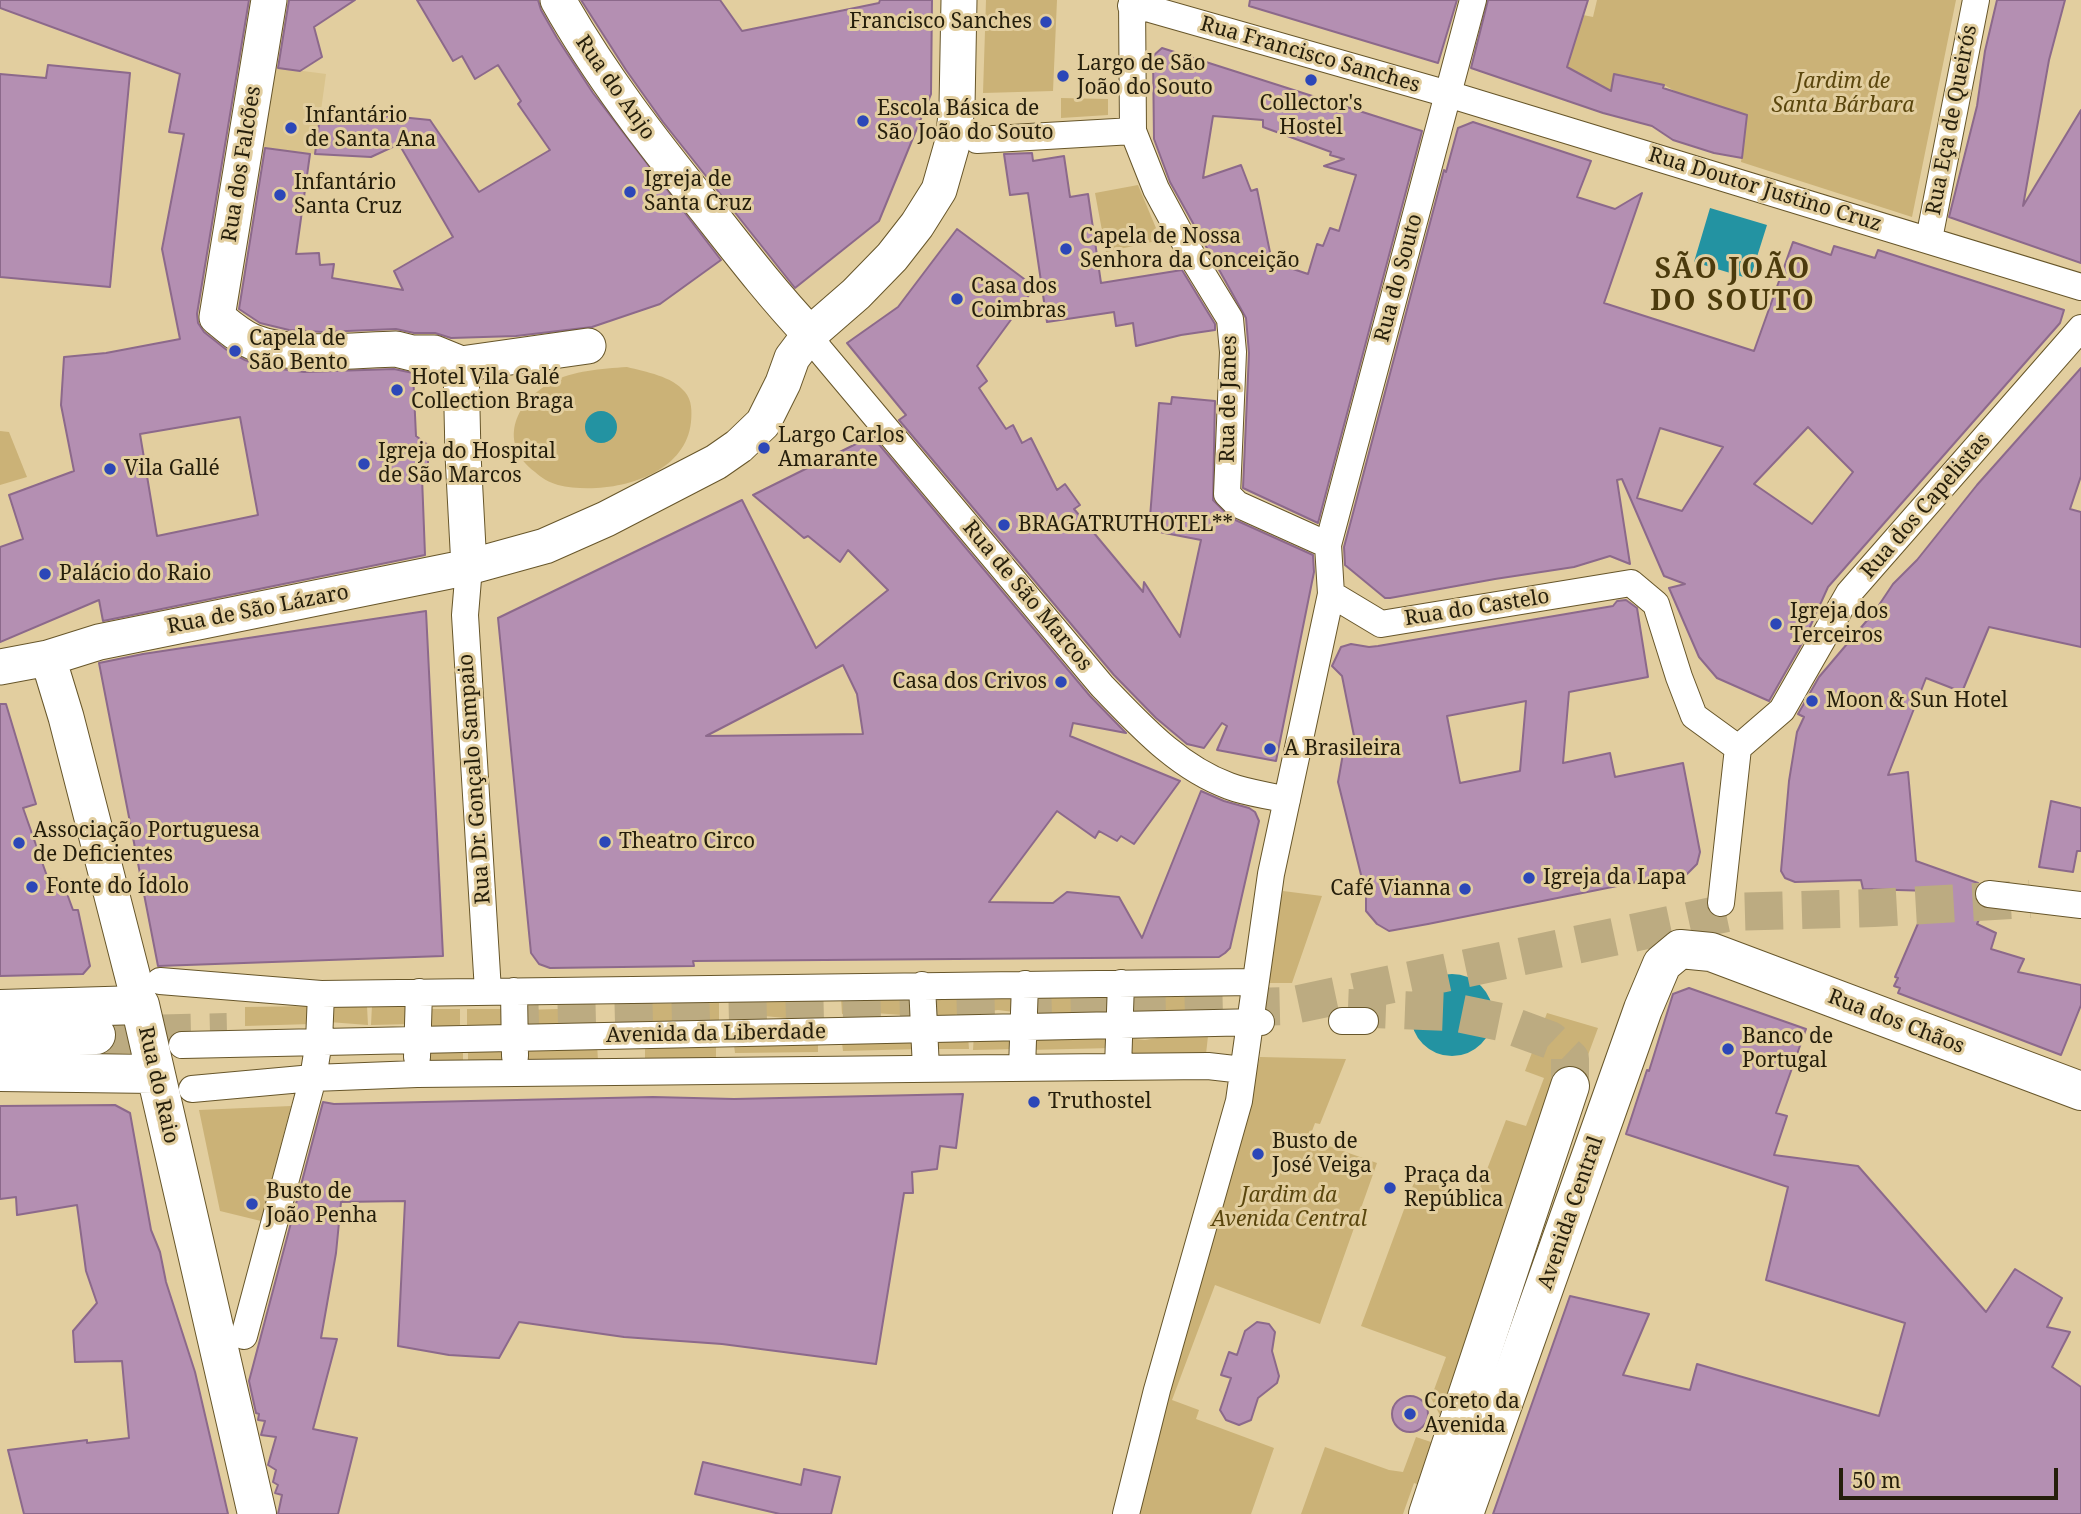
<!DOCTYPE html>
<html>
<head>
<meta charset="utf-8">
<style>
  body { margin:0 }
  #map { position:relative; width:2081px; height:1514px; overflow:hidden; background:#e2ce9f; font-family:"Noto Serif",serif }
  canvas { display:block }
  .scale { position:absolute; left:1839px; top:1468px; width:219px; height:32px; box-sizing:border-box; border:4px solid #251e0b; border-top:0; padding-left:9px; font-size:21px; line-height:24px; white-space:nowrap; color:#251e0b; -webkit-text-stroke:5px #e2ce9f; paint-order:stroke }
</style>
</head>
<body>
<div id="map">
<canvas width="2081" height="1514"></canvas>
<div class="scale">50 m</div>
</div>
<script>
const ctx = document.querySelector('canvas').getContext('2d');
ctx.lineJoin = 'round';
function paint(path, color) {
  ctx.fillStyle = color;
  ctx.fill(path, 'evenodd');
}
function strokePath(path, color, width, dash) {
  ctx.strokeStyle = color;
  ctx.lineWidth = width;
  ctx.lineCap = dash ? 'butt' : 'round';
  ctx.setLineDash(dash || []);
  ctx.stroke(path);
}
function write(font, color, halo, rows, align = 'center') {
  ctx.font = font + ' "Noto Serif",serif';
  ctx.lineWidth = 6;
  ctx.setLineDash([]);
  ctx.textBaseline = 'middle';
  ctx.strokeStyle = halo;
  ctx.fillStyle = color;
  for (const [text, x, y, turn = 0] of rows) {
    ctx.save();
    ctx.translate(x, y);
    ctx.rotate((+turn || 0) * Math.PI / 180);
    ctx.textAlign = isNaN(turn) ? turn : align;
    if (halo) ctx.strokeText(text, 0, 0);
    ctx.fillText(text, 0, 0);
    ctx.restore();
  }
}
paint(new Path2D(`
  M272,67L326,74L315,154L262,147Z`), '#d9c38c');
paint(new Path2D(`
  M986,0H1057L1053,91L983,93Z
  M1597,0H1956L1912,217L1741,162L1747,115L1680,94L1664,85L1614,74L1611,91L1567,67L1583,15L1593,17Z
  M1061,98L1108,99V115L1061,118Z
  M1138,185L1161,240L1106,252L1095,193Z
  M627,367C646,372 672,376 685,392C692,400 692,412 691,422C685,480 604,496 558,485C548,482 542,478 535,472C498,444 514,403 550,383C574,370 601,369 627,367Z
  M0,431L9,432L27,477L0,485Z
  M1283,891L1322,896L1292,983H1263Z
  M1116,994V1013L1061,1016L1032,1014L1033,995Z
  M1016,995L1014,1012L998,1010L975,1013L974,996Z
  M912,996L915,1016L862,1012L842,1014L841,998Z
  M970,997L969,1013L932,1018L931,998Z
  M1125,997H1213L1210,1016L1125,1015Z
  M818,999V1017L795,1019L733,1013V1000Z
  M719,1003V1022H651V1004Z
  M414,1004L412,1024L371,1025L372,1005Z
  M329,1005L367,1006L368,1025L329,1022Z
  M312,1006L311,1024L245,1026V1007Z
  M590,1008L591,1027L524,1029V1010Z
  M424,1009H460V1025L424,1029Z
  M467,1009H510V1027L467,1026Z
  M1547,1013L1598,1028L1428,1488L1414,1483L1403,1514H1301L1325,1447L1389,1470L1403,1472L1416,1437L1437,1444L1445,1425L1431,1398L1446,1357L1361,1326L1416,1177L1476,1198L1506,1120L1526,1126L1544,1078L1525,1071Z
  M1113,1033L1112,1048L1028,1050L1029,1034Z
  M1188,1033L1208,1036L1206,1054L1124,1058V1038L1145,1040Z
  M930,1034L968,1036L969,1049H931Z
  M974,1034L1016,1035L1015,1049L973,1050Z
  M841,1035L919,1036L920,1049L843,1051Z
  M818,1036V1052L735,1053L733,1037Z
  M716,1042V1058L645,1060V1044Z
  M425,1043L463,1047V1063L426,1062Z
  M597,1043L598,1061L527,1063V1045Z
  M510,1047V1063L468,1064V1048Z
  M1260,1057L1346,1059L1320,1124L1315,1123L1309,1139L1377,1163L1320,1324L1215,1285L1172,1400L1199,1410L1196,1419L1274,1448L1251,1514H1132L1245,1118Z
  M291,1106L261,1221L220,1211L199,1110Z`), '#cbb277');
paint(new Path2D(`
  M1710,208L1767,225L1750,279L1694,262Z
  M585 427a16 16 0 1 1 32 0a16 16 0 1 1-32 0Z
  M1411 1015a41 41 0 1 1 82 0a41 41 0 1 1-82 0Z`), '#2393a2');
const building = new Path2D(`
  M0,0H249L197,314L198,323L204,332L228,351L245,360L265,367L304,372L394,369L413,373L416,436L428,445V470L422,477L425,555L103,621L99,600L0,642V547L23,539L9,495L74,471L61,405L64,357L106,353L180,339L162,249L184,134L169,132L180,74L0,8ZM240,417L258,515L157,536L140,434Z
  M289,0H355L314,27L322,57L300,71L278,68Z
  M417,0H538L541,10L557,38L593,93L721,260L660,304L592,327L516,336L451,338L435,333H414L396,329L323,332L289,330L260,323L239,309L265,148L310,154L296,254L319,253L320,265L334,264L332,278L403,290L394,271L453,237L399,144L371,157L315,154L321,109L430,120L479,192L550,150L518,104L521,101L498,65L475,79L462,56L453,61Z
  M581,0H720L742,31L879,3L880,0H932L931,94L879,221L795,288L663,122L626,70Z
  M1250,0H1457L1438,63L1249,6Z
  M1488,0H1588L1567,67L1611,91L1614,74L1664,85L1663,88L1747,115L1742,158L1714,153L1673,140L1652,126L1603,113L1471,68Z
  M1997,0H2065L2049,60L2023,206L2081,110V263L1949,217L1977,106L1985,51Z
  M1162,48L1422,131L1318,523L1243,488L1249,353L1246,318L1170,182L1154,139L1153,56ZM1213,116L1263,120V127L1331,152L1330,155L1344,159L1324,166L1356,175L1339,231L1330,228L1323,246L1317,244L1308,274L1272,262L1257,189L1251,191L1241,165L1203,178Z
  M48,65L130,73L110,287L0,277V74L46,78Z
  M1473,122L1591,161L1577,197L1615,209L1642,193L1604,303L1754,351L1793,242L1831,255L1834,246L1875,258L1878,250L2064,310L2060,323L1828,587L1805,638L1769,701L1717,678L1699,657L1669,588L1685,584L1664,576L1622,479L1617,480L1630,564L1610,556L1574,567L1495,579L1390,598H1385L1345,565L1344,547L1444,170L1446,172L1458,128ZM1808,427L1853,472L1812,524L1754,484ZM1660,428L1723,447L1682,511L1637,498Z
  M1032,153L1033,161L1064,156L1070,197L1088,194L1101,283L1182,270L1215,324V330L1181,335L1136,346L1133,323L1116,326L1114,312L1047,322L1028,193L1010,195L1004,154Z
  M957,229L1035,287L977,366L987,381L979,388L1006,429L1013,425L1022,443L1031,438L1057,490L1065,484L1080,505L1074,509L1143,592L1144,582L1180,637L1201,540L1149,530L1159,403L1171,404L1172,397L1215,401L1213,500L1231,518L1313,555L1314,572L1276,761L1217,750L1227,726L1222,723L1204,748L1187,744L1156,718L1114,675L899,420L906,415L847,343L898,307Z
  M2081,368V476L2070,509L2081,512V647L1989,627L1962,692L1926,678L1888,775L1908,772L1916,861L1978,883L1974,891V900L1984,908L1977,924L1996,933L1991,949L2024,959L2018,972L2081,985V1005L2061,1055L1898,993L1900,988L1894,986L1898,978L1895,977L1932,891L1863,889L1861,880L1795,882L1785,878L1781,871L1789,781L1797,732L1804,717L1798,714L1819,677L1875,611L1893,584L1917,560L1977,485Z
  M872,436L1090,696L1126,733L1073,723L1070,736L1180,781L1134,844L1121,836L1117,841L1099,831L1095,838L1057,811L989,902L1053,903L1067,892L1119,897L1142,938L1201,791L1224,801L1249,808L1255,812L1259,821L1230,948L1225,953L1219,957L693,961L694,966L550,968L539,964L531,953L498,618L742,500L816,648L888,590L848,550L840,562L808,536L804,538L753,495ZM843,665L857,694L863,734L706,736Z
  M1626,600L1637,608L1648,677L1569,692L1563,763L1610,753L1615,777L1683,763L1700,852L1697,864L1687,874L1672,875L1428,924L1389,931L1377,924L1366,911V895L1338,782L1344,748L1356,746L1342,676L1332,666L1341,647L1351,644L1369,647L1378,646L1613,606L1617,601ZM1526,701L1520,771L1460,783L1447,716Z
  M426,611L443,956L158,966L99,663L143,654Z
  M0,704H6L36,804L23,808L48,879L62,880L73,910H78L90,966L83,974L0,976Z
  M2051,801L2081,808V851H2077L2073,872L2039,867Z
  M1689,988L1806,1029L1776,1113L1787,1116L1774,1155L1858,1166L1986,1312L2015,1269L2062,1298L2047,1327L2070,1332L2052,1367L2081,1387V1514H1493L1570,1296L1649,1314L1623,1375L1690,1390L1697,1364L1879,1416L1905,1323L1766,1280L1788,1187L1626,1134L1647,1070L1649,1071L1673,994Z
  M963,1094L956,1148L940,1146L937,1169L912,1172L913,1193H904L876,1364L722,1344L624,1337L519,1322L499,1358L449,1355L398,1346L405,1201L341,1202L336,1253L321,1338L337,1339L313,1429L357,1438L338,1514H278L282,1495L275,1493L278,1485L273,1482L276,1470L268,1465L276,1437L261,1435L265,1421L258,1420L259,1414L256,1413L249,1381L323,1102L334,1104L653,1097L734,1099Z
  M115,1105L130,1113L151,1230L160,1252L166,1282L195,1372L228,1514H24L8,1450L87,1440V1443L129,1438L122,1361L75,1362L73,1331L97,1303L86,1271L77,1205L17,1215L16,1197L0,1199V1106Z
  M1257,1322L1269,1324L1275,1332L1272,1351L1279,1376L1277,1383L1258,1398L1251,1420L1239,1425L1226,1420L1220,1410L1231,1378L1221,1375L1229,1352L1237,1355L1245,1331Z
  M1392 1414a18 18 0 1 1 36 0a18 18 0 1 1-36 0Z
  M703,1462L801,1485L804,1469L840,1477L831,1514H780L695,1494Z`);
paint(building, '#b48fb2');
strokePath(building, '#8c698b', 2);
strokePath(new Path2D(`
  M1348,1008L1452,1012L1501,1022L1550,1040L1570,1059V1086
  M501,1025L1289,1006L1731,912L1874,908L2030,899
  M96,1035L227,1032`), '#bcab81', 38, [38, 19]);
const pedestrian = new Path2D(`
  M1132,0L1133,131
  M1131,6L1150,9L1448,94L2081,287
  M977,140L1133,131L1156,189L1197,265L1230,319L1233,352L1227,494L1237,504L1328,545
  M1929,239L1976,0
  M810,334L819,349L1102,686C1139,724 1177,767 1229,786C1247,793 1268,795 1287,800
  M469,567L465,615L488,991
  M1331,594L1381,624L1631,583L1656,604L1679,677L1694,716L1738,748
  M1989,894L2081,905
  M1721,903L1738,748L1782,710L1849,593L2081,328
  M160,981L321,994L1254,982
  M922,985L926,1069
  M514,991L515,1056
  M1342,1021H1365
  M182,1045L1261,1022
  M417,1057L419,992
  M1118,1067L1121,983
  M1022,1068L1025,984
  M192,1089L313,1078L417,1074L1208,1066L1243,1070
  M244,1336L313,1078L319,1041L321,994
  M1126,1514L1157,1390L1239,1101L1271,874L1331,594L1328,545L1473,0`);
const minor = new Path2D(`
  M269,0L217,317C229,327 239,336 253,342C293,358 353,350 396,349L412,353H434L461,364
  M558,0C600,75 653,143 707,210C740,252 773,295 810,334
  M461,364L463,455L469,567
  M461,364L588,346
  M48,658L66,717L140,1005
  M0,667L48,658L99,642L469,567L545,546L606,519L716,462L739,446L763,423L783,383L792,358L810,334L856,294L892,257L917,225L939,190L953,141L957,106L959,0`);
const tertiary = new Path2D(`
  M0,1009L140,1005L257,1514
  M0,1072L155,1074
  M1464,1514L1643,1009L1662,964L1680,949L1711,952L2081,1091`);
const secondary = new Path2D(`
  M0,1037L96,1035
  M1428,1514L1570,1086`);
strokePath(pedestrian, '#67562a', 28);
strokePath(minor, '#67562a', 37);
strokePath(tertiary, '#67562a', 40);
strokePath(secondary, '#67562a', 40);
strokePath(pedestrian, '#fff', 26);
strokePath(minor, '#fff', 35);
strokePath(tertiary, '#fff', 38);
strokePath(secondary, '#fff', 38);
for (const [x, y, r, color] of [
  [1046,22,7,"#2c47b8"],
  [1063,76,7,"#2c47b8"],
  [1311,80,7,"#2c47b8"],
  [863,121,7,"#2c47b8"],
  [291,128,7,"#2c47b8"],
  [630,192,7,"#2c47b8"],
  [280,195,7,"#2c47b8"],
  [1066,249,7,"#2c47b8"],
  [957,299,7,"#2c47b8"],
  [235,351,7,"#2c47b8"],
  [397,390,7,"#2c47b8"],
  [764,448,7,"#2c47b8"],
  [364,464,7,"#2c47b8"],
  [110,469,7,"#2c47b8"],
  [1004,525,7,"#2c47b8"],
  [45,574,7,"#2c47b8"],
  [1776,624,7,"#2c47b8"],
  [1061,682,7,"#2c47b8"],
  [1812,701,7,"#2c47b8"],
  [1270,749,7,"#2c47b8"],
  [605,842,7,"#2c47b8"],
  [19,843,7,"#2c47b8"],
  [1529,878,7,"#2c47b8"],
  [32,887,7,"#2c47b8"],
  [1465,889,7,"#2c47b8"],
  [1728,1049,7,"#2c47b8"],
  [1034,1102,7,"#2c47b8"],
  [1258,1154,7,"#2c47b8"],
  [1390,1188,7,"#2c47b8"],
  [252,1204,7,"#2c47b8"],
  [1410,1414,7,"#2c47b8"]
]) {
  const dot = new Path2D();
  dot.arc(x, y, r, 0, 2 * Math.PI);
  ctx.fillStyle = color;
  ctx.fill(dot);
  strokePath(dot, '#e2ce9f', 2.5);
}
write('21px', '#251e0b', '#e2ce9f', [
  ["Francisco Sanches",1032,22,"right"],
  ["Largo de São",1077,64],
  ["João do Souto",1077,88],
  ["Collector's",1311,104,"center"],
  ["Hostel",1311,128,"center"],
  ["Escola Básica de",877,109],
  ["São João do Souto",877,133],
  ["Infantário",305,116],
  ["de Santa Ana",305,140],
  ["Igreja de",644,180],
  ["Santa Cruz",644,204],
  ["Infantário",294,183],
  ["Santa Cruz",294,207],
  ["Capela de Nossa",1080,237],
  ["Senhora da Conceição",1080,261],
  ["Casa dos",971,287],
  ["Coimbras",971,311],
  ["Capela de",249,339],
  ["São Bento",249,363],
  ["Hotel Vila Galé",411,378],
  ["Collection Braga",411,402],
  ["Largo Carlos",778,436],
  ["Amarante",778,460],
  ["Igreja do Hospital",378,452],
  ["de São Marcos",378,476],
  ["Vila Gallé",124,469],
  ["BRAGATRUTHOTEL**",1018,525],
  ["Palácio do Raio",59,574],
  ["Igreja dos",1790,612],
  ["Terceiros",1790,636],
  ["Casa dos Crivos",1047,682,"right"],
  ["Moon & Sun Hotel",1826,701],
  ["A Brasileira",1284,749],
  ["Associação Portuguesa",33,831],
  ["de Deficientes",33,855],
  ["Theatro Circo",619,842],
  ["Igreja da Lapa",1543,878],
  ["Fonte do Ídolo",46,887],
  ["Café Vianna",1451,889,"right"],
  ["Banco de",1742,1037],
  ["Portugal",1742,1061],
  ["Truthostel",1048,1102],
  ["Busto de",1272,1142],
  ["José Veiga",1272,1166],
  ["Praça da",1404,1176],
  ["República",1404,1200],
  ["Busto de",266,1192],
  ["João Penha",266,1216],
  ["Coreto da",1424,1402],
  ["Avenida",1424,1426]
], 'left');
write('21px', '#251e0b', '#e2ce9f', [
  ["Rua Francisco Sanches",1310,55,16],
  ["Rua do Anjo",615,88,55],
  ["Rua Eça de Queirós",1952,120,-79],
  ["Rua dos Falcões",242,164,-81],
  ["Rua Doutor Justino Cruz",1765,190,17],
  ["Rua do Souto",1399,278,-75],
  ["Rua de Janes",1229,399,-89],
  ["Rua dos Capelistas",1926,506,-49],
  ["Rua de São Marcos",1027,596,50],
  ["Rua do Castelo",1477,608,-9],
  ["Rua de São Lázaro",258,610,-11],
  ["Rua Dr. Gonçalo Sampaio",475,779,-94],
  ["Rua dos Chãos",1896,1022,21],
  ["Avenida da Liberdade",716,1034,-1],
  ["Rua do Raio",158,1085,77],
  ["Avenida Central",1571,1213,-71]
]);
write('italic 21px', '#5a460d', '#e2ce9f', [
  ["Jardim de",1843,82],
  ["Santa Bárbara",1843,106],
  ["Jardim da",1289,1196],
  ["Avenida Central",1289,1220]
]);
ctx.letterSpacing = '2px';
write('bold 28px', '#4c3b0d', '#e2ce9f', [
  ["SÃO JOÃO",1733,270],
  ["DO SOUTO",1733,302]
]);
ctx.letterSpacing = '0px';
</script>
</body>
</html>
